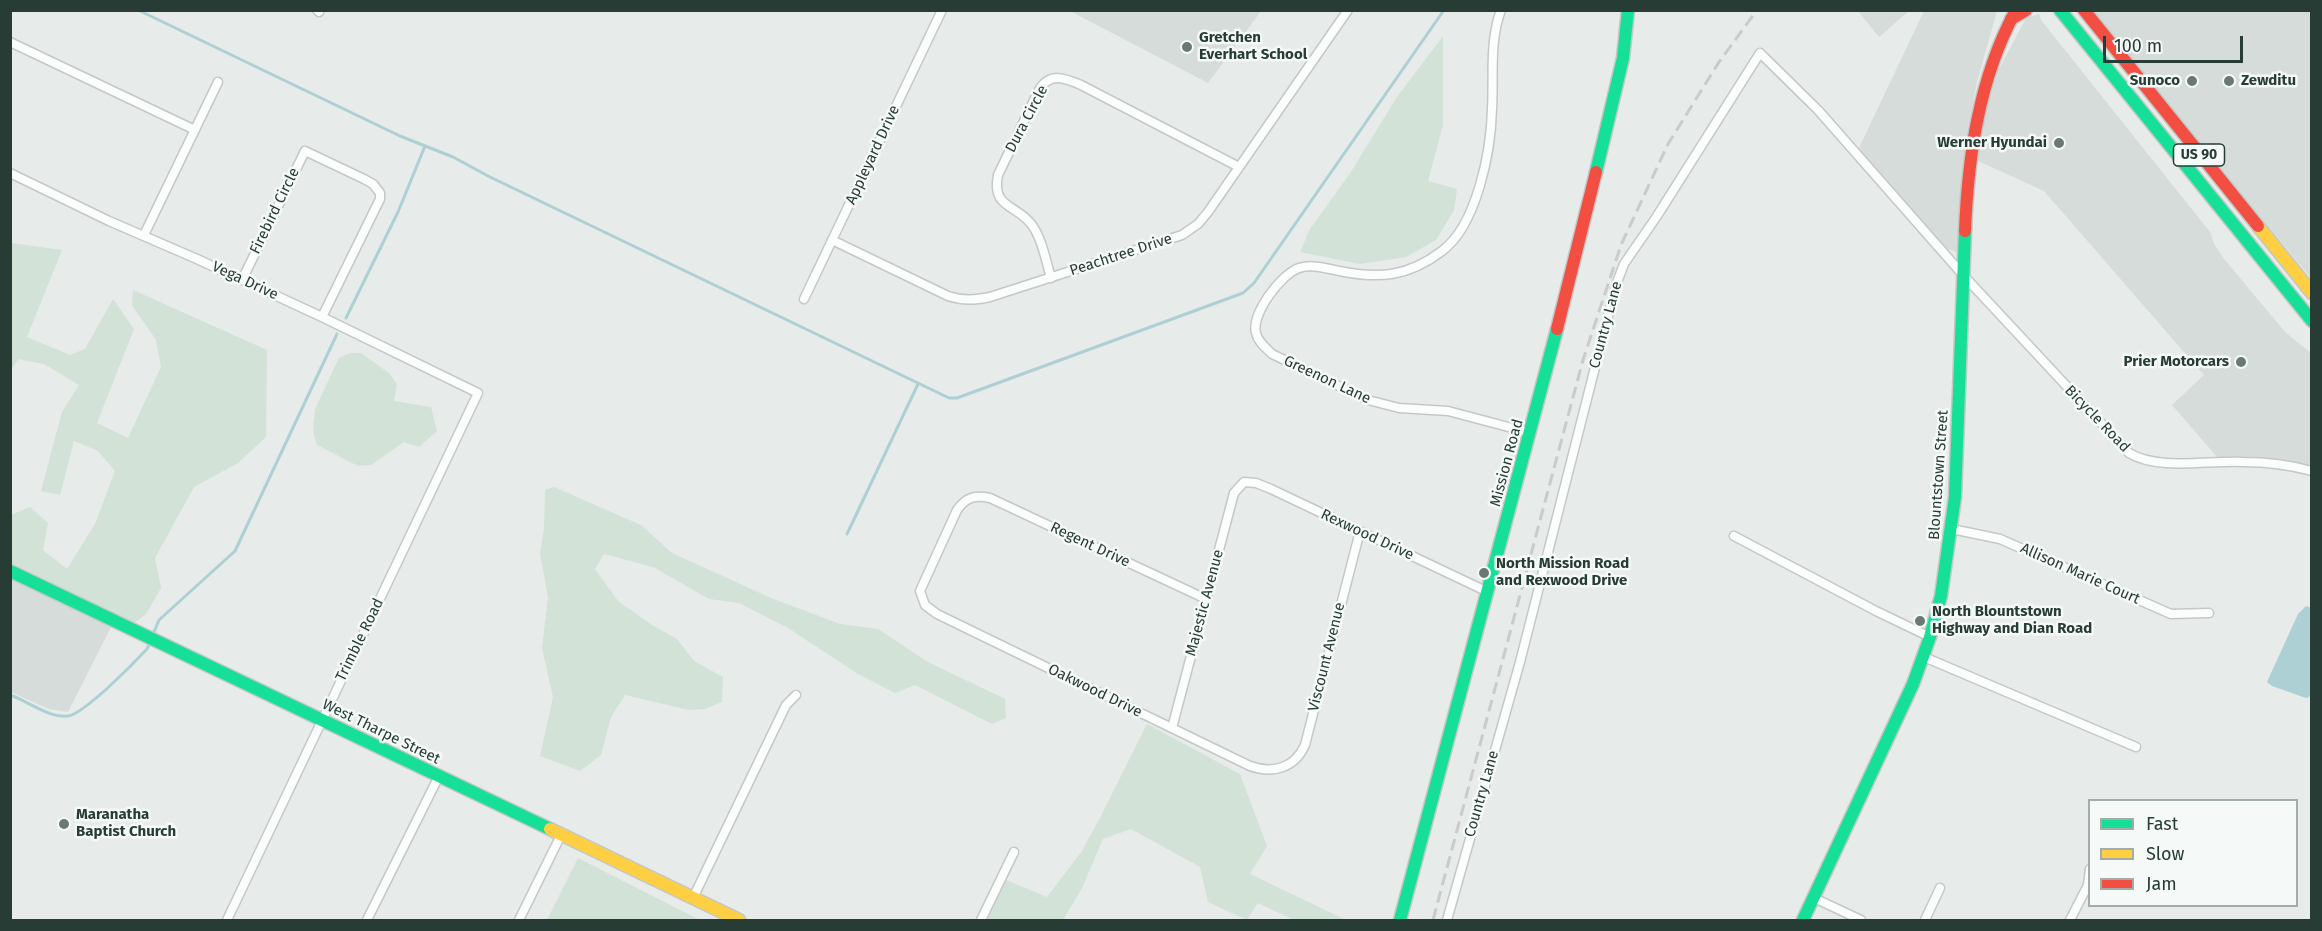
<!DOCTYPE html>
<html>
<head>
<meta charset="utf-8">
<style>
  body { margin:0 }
  #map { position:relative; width:2322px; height:931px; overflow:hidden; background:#e7ebe9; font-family:"Fira Sans",sans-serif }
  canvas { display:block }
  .frame { position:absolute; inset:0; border:12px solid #263c35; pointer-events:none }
  .legend { position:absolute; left:2088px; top:799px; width:210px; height:108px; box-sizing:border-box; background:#f5f9f7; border:2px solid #a2ada9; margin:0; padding:8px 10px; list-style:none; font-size:18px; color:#263c35 }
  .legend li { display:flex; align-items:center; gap:12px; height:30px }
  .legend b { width:30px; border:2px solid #a2ada9 }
  .scale { position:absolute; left:2103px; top:36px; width:140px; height:27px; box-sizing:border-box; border:3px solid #263c35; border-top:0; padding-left:8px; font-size:18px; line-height:21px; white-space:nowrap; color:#263c35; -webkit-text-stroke:4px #f5f9f7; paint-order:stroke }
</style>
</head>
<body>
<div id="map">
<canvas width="2322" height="931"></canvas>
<div class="frame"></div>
<ul class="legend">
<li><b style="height:8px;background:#16e098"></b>Fast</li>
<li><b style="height:8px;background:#ffcf43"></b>Slow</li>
<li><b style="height:8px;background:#f24e42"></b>Jam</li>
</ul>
<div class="scale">100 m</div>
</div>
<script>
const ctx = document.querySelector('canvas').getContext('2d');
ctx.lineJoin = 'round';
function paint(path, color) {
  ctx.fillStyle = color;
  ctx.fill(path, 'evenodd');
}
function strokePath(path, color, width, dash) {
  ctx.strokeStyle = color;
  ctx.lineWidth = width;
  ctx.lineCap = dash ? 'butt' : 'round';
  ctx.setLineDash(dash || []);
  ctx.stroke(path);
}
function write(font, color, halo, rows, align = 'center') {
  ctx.font = font + ' "Fira Sans",sans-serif';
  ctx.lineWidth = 5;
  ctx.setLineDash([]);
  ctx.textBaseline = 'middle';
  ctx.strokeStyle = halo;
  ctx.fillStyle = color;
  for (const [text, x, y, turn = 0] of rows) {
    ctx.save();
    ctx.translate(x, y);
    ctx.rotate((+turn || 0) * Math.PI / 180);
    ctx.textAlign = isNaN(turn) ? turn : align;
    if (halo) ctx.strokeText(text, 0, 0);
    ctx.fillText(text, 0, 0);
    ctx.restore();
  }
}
paint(new Path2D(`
  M2308,10L2311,12V278L2130,60L2094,11Z
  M1070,11H1261L1208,83Z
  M1858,11H1909L1879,37Z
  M1924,11H1997L1977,82L1966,138L1957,252L1944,248L1859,148Z
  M2039,14L2041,20L2210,232L2214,244L2224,259L2286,333L2311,353V467L2272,459L2218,458L2172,405L2204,375L2044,191L1976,160L1981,127L1998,71L2026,18Z
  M10,577L112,625L68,712L49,709L11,692Z`), '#d5dcd9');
paint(new Path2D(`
  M1443,36V125L1428,181L1457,189L1454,210L1436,240L1406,257L1360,264L1300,252L1310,229L1349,175L1397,97Z
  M11,243L62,250L27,337L70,355L85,349L113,299L134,329L97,423L128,438L161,367L156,340L132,305L133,290L267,350L266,437L238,463L194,487L155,558L161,588L146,614L134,623L11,563V515L30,507L48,523L43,550L67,569L95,524L115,471L98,451L74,441L60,495L41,491L62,412L79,385L44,364L18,359L11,370Z
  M350,353H361L389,373L397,384L394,401L431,407L437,431L419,447L404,442L371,465L358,466L317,445L313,431L315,409L339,358Z
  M554,487L641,525L672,553L771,598L840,624L878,629L926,661L1005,699L1006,718L992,724L915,685L895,693L858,674L788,628L739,603L709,599L653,567L604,554L595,569L618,601L652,625L677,639L694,661L723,677L722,702L705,709L689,710L625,695L611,717L601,755L580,771L540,756L553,697L542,648L548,597L540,554L544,528L545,490Z
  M1147,724L1240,774L1267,846L1250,874L1346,920H1294L1258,903L1247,920L1208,902L1200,867L1131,829L1103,839L1082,888L1063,920H987L1006,880L1047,897L1082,851L1102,814Z
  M578,858L700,920H547Z`), '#d2e2d6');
paint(new Path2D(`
  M2306,606L2312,608L2311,692L2309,697L2306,698L2272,686L2267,682L2298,614Z`), '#add0d4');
strokePath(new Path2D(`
  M138,10L400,136L453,157L490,177L949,398H957L1243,293L1254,283L1444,10
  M346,318L398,212L425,146
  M847,534L918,384
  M154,632L159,620L235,551L337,334
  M10,695C28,701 48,718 68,716C84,714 134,663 147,649L149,645`), '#add0d4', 3);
const street = new Path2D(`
  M317,10L319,12
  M1501,10C1489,42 1494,76 1492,109C1491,151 1477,225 1442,251C1408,277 1379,279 1339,271C1326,268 1312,264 1299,268C1281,274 1251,314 1256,333C1258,342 1266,348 1272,354L1368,400L1399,408L1448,411L1531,433
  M10,42L195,130
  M10,173L109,221L197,259L322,317L478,393L227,920
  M144,235L218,82
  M832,240L948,296C963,301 975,300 990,297L1182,235L1198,224L1208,212L1348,10
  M1051,278C1046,261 1042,239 1032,225C1017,204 991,209 998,175L1039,90C1050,72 1065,78 1081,85L1239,167
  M242,280L305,151L364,179L373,184L380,193V199L322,317
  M804,299L942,10
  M1952,529L2000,539L2171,614L2209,613
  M1734,536L1876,611L1930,637
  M1206,599L990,498C975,495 966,497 957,510L920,591L925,605L937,614L1250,766C1273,774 1295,768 1305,745L1360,531
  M1924,657L2136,747
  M1172,728L1234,493L1244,482L1256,483L1271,489L1488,592
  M693,898L786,705L796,695
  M1814,898L1861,920
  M367,920L439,776
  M519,920L561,835
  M981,920L1014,852
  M1447,920L1520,662L1616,285L1624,264L1657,216L1760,53L1818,110L1964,276L2129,453C2159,471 2209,460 2243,462C2265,462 2290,465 2312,471
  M1925,920L1940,888
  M2070,920L2088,885L2090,869`);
const fast = new Path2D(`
  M2060,10L2312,321
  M1596,172L1623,58L1628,10
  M10,571L550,829
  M1400,920L1557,329
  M1803,920L1913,684L1930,637L1941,596L1955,497L1965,231`);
const slow = new Path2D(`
  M2258,226L2312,293
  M550,829L739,920`);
const jam = new Path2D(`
  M2084,10L2258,226
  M2011,19L2026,10
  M1965,231C1968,156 1979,79 2015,12
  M1557,329L1596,172`);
strokePath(street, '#c4c8c6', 11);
strokePath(fast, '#c3c8c6', 15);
strokePath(slow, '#c3c8c6', 15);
strokePath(jam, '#c3c8c6', 15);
strokePath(street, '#fbfcfc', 8);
strokePath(fast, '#16e098', 12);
strokePath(slow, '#ffcf43', 12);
strokePath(jam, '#f24e42', 12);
strokePath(new Path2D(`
  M1433,920L1583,360L1621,245L1668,144L1719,62L1757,10`), '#c8ccca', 3, [12, 6]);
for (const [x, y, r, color] of [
  [1187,47,6,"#6a7974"],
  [2192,81,6,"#6a7974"],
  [2229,81,6,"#6a7974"],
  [2059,143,6,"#6a7974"],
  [2241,362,6,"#6a7974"],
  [1484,573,6,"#6a7974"],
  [1920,621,6,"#6a7974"],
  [64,824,6,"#6a7974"]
]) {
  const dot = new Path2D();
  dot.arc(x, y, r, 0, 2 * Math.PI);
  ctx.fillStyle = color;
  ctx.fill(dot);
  strokePath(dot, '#f5f9f7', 2);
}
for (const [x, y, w] of [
  [2199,155,51]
]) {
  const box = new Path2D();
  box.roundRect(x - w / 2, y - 11, w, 22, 4.5);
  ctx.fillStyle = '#f5f9f7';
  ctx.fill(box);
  strokePath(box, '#263c35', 1.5);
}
write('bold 14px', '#263c35', null, [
  ["US 90",2199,155]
]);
write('bold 15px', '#263c35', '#f5f9f7', [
  ["Gretchen",1199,38],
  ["Everhart School",1199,55],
  ["Sunoco",2180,81,"right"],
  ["Zewditu",2241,81],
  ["Werner Hyundai",2047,143,"right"],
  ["Prier Motorcars",2229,362,"right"],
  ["North Mission Road",1496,564],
  ["and Rexwood Drive",1496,581],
  ["North Blountstown",1932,612],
  ["Highway and Dian Road",1932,629],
  ["Maranatha",76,815],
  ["Baptist Church",76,832]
], 'left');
write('15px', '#263c35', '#f5f9f7', [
  ["Dura Circle",1027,119,-62],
  ["Appleyard Drive",873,155,-65],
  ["Firebird Circle",275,211,-64],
  ["Peachtree Drive",1121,255,-18],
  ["Vega Drive",245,281,25],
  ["Country Lane",1606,325,-75],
  ["Greenon Lane",1327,380,25],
  ["Bicycle Road",2097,419,46],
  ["Mission Road",1507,463,-75],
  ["Blountstown Street",1939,475,-86],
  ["Rexwood Drive",1367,535,25],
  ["Regent Drive",1090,545,25],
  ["Allison Marie Court",2080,574,24],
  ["Majestic Avenue",1205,603,-75],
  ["Trimble Road",360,640,-64],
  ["Viscount Avenue",1327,657,-76],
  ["Oakwood Drive",1095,691,26],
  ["West Tharpe Street",381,732,26],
  ["Country Lane",1482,794,-74]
]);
</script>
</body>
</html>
